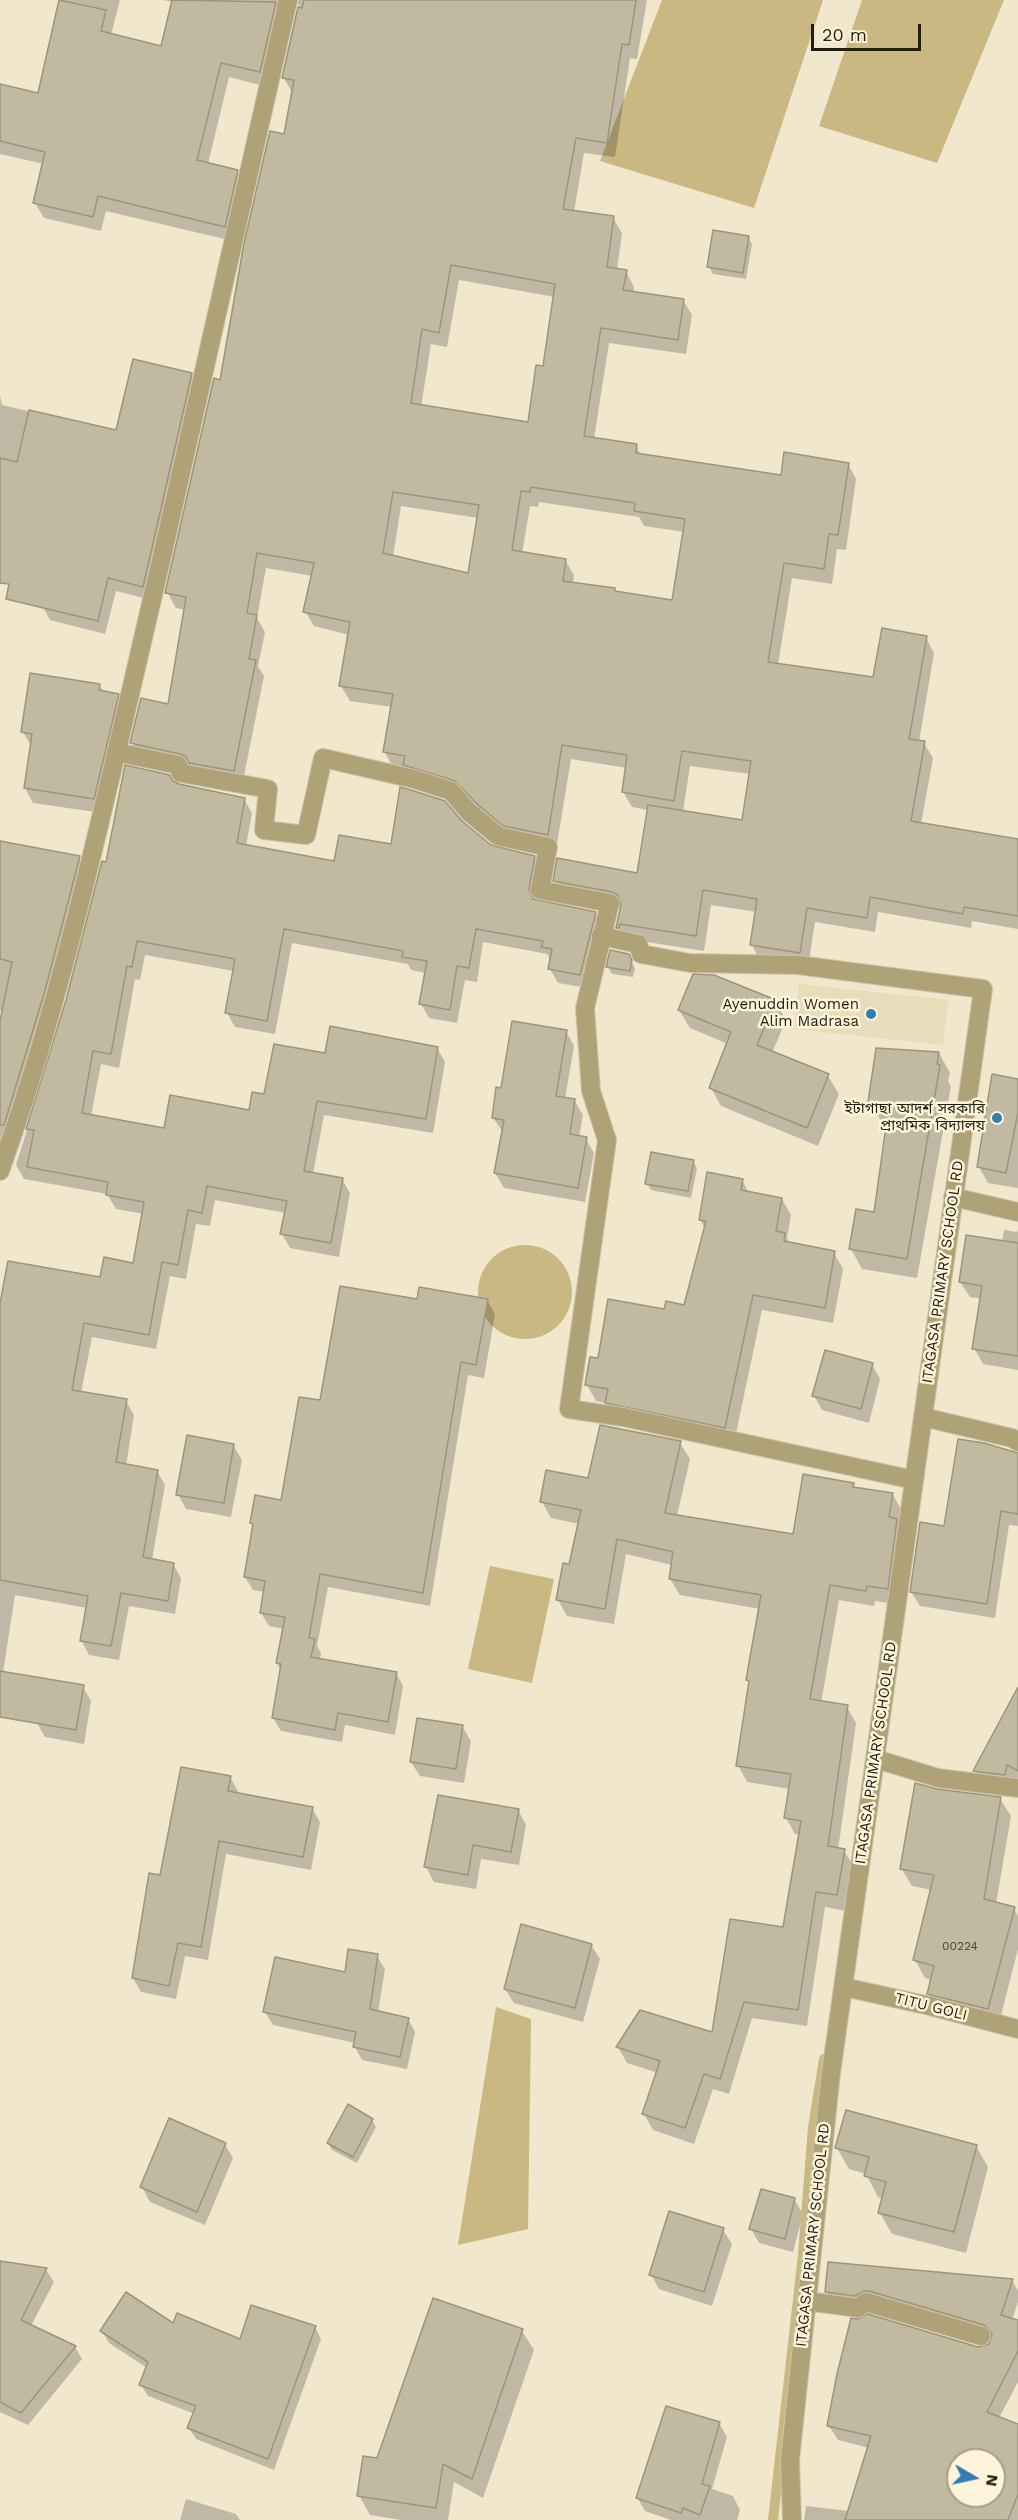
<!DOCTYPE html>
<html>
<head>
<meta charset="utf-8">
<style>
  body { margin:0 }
  #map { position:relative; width:1018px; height:2520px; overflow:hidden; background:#f0e7cd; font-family:"Work Sans",sans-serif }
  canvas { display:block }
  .north { position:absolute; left:946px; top:2448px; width:60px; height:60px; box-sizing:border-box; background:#fdf4da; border:2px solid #a59e8a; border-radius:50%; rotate:99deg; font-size:16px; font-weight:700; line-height:24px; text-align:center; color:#201d13 }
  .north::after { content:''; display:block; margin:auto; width:21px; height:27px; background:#327db1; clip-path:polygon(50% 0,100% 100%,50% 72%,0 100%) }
  .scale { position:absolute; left:811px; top:24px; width:110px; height:27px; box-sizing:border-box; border:3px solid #201d13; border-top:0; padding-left:8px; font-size:18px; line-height:21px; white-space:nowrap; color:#201d13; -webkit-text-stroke:4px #fdf4da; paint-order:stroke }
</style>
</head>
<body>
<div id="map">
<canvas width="1018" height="2520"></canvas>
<div class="north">N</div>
<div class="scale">20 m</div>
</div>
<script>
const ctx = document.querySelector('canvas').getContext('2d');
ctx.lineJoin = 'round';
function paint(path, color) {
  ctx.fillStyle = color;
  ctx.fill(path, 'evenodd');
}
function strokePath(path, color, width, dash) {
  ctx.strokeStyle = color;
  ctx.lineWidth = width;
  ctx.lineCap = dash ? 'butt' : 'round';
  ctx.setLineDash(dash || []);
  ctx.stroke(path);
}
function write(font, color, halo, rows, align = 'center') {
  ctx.font = font + ' "Work Sans","Noto Sans Bengali",sans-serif';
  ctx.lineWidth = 5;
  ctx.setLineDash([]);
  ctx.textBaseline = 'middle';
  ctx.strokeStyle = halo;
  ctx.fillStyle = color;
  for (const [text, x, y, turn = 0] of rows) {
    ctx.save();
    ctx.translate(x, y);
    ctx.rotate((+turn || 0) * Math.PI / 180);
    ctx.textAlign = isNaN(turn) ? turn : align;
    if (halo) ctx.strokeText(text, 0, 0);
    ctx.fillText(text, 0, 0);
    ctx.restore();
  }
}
paint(new Path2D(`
  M799,984L948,1000L943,1045L794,1029Z`), '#e8ddbb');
paint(new Path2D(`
  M662,0H823L754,208L600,161Z
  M862,0H1004L937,163L819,126Z
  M478 1292a47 47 0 1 1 94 0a47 47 0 1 1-94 0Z
  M490,1566L554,1579L532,1683L468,1669Z
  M496,2007L531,2019L528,2229L458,2245Z`), '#c9b882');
paint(new Path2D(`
  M61,0H120L111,35L162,47L173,2L163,0H647L637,59L630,58L615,157L584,153L574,212L613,218L622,233L617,270L626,271L634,287L633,293L683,300L692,315L686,354L609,343L594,439L636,446L641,455L782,477L848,464L856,479L846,550L837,549L832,584L792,578L778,665L875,679L926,638L934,653L919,742L924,743L933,758L921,824L1018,841V929L972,921L971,928L878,912L875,932L815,922L808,967L760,960L752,945L757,912L711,905L704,951L628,939L626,943L617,927L622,908L563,896L555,881L638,875L648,810L632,807L623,792L627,768L571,759L556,850L513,840L487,819L393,767L384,751L392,707L350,701L341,686L349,635L314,626L305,611L313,576L266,568L257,618L265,632L258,666L264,676L242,786L140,758L132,743L169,705L186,610L176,608L167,592L286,135L292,92L283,77L299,4L289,7L268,87L229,77L208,164L237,171L246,186L233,241L106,211L101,231L44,218L35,203L44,164L0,154V85L39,95ZM459,280L555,297L544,368L529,424L421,407L431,344L447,347ZM539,502L639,517L644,526L684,532L673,602L573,583L574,575L565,560L522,554L530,506L538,507ZM401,506L478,518L469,574L393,557ZM690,766L750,774L743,821L683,812Z
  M748,237L752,244L746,279L713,274L709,267Z
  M191,374L199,388L151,600L116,591L105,634L50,620L0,529V396L2,405L117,432Z
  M99,685L104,692L118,695L126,710L102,813L33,803L25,788L32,747L23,732Z
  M172,782L244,799L252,813L246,846L336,863L461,822L491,846L534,857L542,871L537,901L595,913L603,927L588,988L558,983L550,969L551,961L547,954L483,942L477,982L465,980L457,1023L429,1018L421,1004L426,973L411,970L408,964L292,943L275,1034L235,1027L227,1013L234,971L145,955L140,980L135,979L119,1068L101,1064L91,1116L166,1130L250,1112L266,1096L326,1055L437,1048L445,1062L433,1133L324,1115L313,1174L342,1179L350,1193L339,1257L290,1248L282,1234L286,1213L215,1200L210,1226L196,1224L186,1279L170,1276L156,1349L92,1337L81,1393L126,1401L134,1415L126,1466L157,1471L165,1485L152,1560L173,1564L181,1578L175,1614L129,1606L119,1660L89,1655L81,1640L87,1608L15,1595L0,1692V1311L101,1279L134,1264L144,1214L116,1209L107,1194L24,1179L16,1165L67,1001L107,863Z
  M0,842L79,858L87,872L0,1171V1028L3,1012L0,1011Z
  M628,955L635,968L633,977L612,974L608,967Z
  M775,1001L786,1020L772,1053L828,1076L839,1094L818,1146L721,1106L711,1088L728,1044L690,1028L679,1010Z
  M566,1031L574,1046L565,1099L574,1100L583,1115L579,1138L586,1139L594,1153L585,1202L504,1188L495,1173L503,1132L493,1118L502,1090Z
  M939,1053L950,1073L948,1081L951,1086L917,1278L862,1269L851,1249L875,1214L888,1122L881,1121L870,1101Z
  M1018,1081V1188L988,1183L979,1167Z
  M693,1161L697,1168L691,1198L651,1190L647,1183Z
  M742,1180L749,1193L782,1199L791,1215L787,1238L790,1244L834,1253L843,1269L833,1323L762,1310L734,1443L616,1419L606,1403L596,1401L587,1385L599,1360L666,1310L685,1307L705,1229L700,1219Z
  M1018,1229V1370L983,1364L974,1348L982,1299L970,1297L960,1282L1002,1242L1004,1230L1017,1232Z
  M487,1300L495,1314L484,1378L468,1375L430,1606L328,1587L317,1646L321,1653L320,1660L396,1673L403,1686L395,1735L345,1725L342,1742L281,1731L273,1718L281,1671L277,1663L284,1629L269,1626L261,1613L265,1592L253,1590L245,1577L254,1528L251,1523L282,1502L321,1402L418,1301Z
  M872,1364L880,1379L869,1423L822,1410L814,1396Z
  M680,1443L690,1459L677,1516L794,1536L853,1484L856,1489L893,1495L902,1511L896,1604L875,1601L874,1606L839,1600L821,1703L847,1707L856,1723L838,1850L844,1851L854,1867L846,1911L825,1907L807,2026L752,2018L729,2094L713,2089L694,2144L653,2130L644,2114L658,2073L627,2063L618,2047L713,2034L784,1929L800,1835L795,1834L786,1818L790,1789L747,1782L738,1765L750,1684L748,1680L760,1609L680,1595L670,1579L672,1565L626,1554L614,1624L567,1616L558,1600L570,1566L579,1524L551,1518L542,1502Z
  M233,1445L242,1460L231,1517L186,1509L178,1494Z
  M1018,1454V1526L1009,1525L995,1618L920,1606L911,1592L946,1527Z
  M83,1687L91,1701L84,1744L45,1737L37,1723Z
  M1018,1700V1780L1015,1778L1013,1789L983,1785L975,1771Z
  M462,1726L471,1741L464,1783L420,1776L411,1762Z
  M230,1777L238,1791L237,1794L312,1808L320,1822L311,1870L226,1854L208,1960L185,1956L176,1999L141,1992L133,1978L162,1877Z
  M936,1791L1000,1799L1011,1816L996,1904L1014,1909L1018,1916V1949L998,2027L939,2011L929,1994L932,1980L925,1978L915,1960L932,1890L912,1886L901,1868Z
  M518,1810L526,1825L519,1865L481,1859L476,1889L434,1882L426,1867Z
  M591,1945L600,1959L583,2022L514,2003L505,1989Z
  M377,1956L385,1969L378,2013L408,2019L415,2032L407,2069L362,2060L355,2047V2043L273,2025L265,2012L346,1974Z
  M372,2120L376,2127L357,2163L332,2150L328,2143Z
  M225,2144L233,2158L205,2225L150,2202L142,2187Z
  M976,2146L988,2167L966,2253L892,2234L880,2213L884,2198L878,2197L866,2174L849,2169L837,2148Z
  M794,2199L803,2214L793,2252L759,2243L751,2229Z
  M723,2230L732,2244L712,2306L659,2289L651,2274Z
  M0,2263L46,2270L54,2282L31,2326L75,2347L82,2359L28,2425L0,2412Z
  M1012,2280L1018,2291V2302L1012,2320L1018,2322V2382L999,2418L1018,2426V2520H804L806,2506L849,2511L869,2448L838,2440L829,2426L978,2348L989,2346L993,2340L879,2306L835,2307L827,2292ZM958,2460H994V2496H958Z
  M174,2325L241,2341L315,2327L321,2339L274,2470L196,2439L189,2428L195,2414L148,2396L141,2385L147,2368L109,2343L102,2331Z
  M522,2331L534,2350L483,2498L454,2482L448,2520H401L370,2515L359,2495L378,2460Z
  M719,2423L727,2437L712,2489L733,2496L740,2510L737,2520H671L645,2511L637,2497Z
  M186,2499L236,2514L240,2520H180Z`), '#0003');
strokePath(new Path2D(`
  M773,2520L803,2255L813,2127L824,2059`), '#c9b882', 10);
const building = new Path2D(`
  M59,0L106,10L101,31L161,46L172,0L276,2L260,72L221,63L197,160L238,170L225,227L98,196L93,217L33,203L45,152L0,141V84L38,93Z
  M304,0H636L629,45L622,44L607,143L576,138L563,209L614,216L607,267L627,270L623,290L684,299L678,340L601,328L584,436L637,444L636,453L781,475L784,452L849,463L838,535L829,534L824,569L784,563L768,662L873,677L882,628L927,636L909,739L925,741L911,821L1018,839V916L964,907L963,914L870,897L867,918L807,908L800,953L750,945L757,899L703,890L696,936L620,924L619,928H616L621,905L618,895L612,892L553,881L557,858L637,873L648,805L742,820L751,761L682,751L674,801L622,792L627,755L562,745L548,835L503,826L477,804L455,781L403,765L405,756L383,752L393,694L339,686L350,622L303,612L314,563L257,553L247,613L257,615L249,659L256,660L234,771L189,763L186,757L180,754L130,743L141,698L168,704L186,597L165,593L214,378L220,380L244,243L270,131L284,134L294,80L282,78L298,7L302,8ZM451,265L555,284L543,366L536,365L528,422L411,403L422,329L439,333ZM531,487L635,503L634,511L685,519L672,600L615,591V588L563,581L566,559L512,550L521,491L530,492ZM393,492L479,505L468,573L383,553Z
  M713,230L749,236L743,273L707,267Z
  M133,359L192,373L143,587L108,578L98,621L6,599L9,584L0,583V458L17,462L29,410L116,430Z
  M30,673L100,684L99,690L119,694L94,799L24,788L32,734L21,732Z
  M125,765L170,775L173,781L179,784L245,798L237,843L334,861L339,835L391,844L400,787L411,790L445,801L462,821L491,845L535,856L529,889L533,899L596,912L580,975L548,969L552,949L541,947L543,941L476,929L469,968L457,966L450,1010L419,1004L427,961L402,957L403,951L284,929L267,1021L225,1013L235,959L137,941L132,967L127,966L111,1054L93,1051L82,1113L164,1128L170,1095L249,1110L252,1092L264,1094L274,1044L325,1053L330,1026L438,1047L426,1119L317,1101L304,1171L343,1178L331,1243L280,1234L287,1201L207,1186L202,1213L188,1210L178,1265L162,1262L149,1335L84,1323L72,1390L127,1399L116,1462L158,1470L143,1557L174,1563L168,1601L121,1593L111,1646L80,1641L88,1596L0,1580V1303L8,1261L100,1277L104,1257L133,1263L144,1202L106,1195L108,1182L27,1167L34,1130L26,1129L66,1000L102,861L106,862Z
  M0,841L80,856L44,994L4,1125H0V1021L12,962L0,959Z
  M610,950L629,954L632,960L630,971L606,967Z
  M693,974L714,975L776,1000L757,1045L829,1074L807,1128L709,1088L731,1032L678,1010Z
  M512,1021L567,1030L556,1096L575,1099L570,1134L587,1137L578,1188L494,1173L504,1120L492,1118L496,1087L501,1088Z
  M876,1048L939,1052L937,1064L940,1065L907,1259L849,1249L856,1209L874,1212L889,1105L868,1102Z
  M992,1074L1018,1079V1112L1006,1173L977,1167Z
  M651,1152L694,1160L688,1191L645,1184Z
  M707,1172L743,1179L741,1190L782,1198L776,1231L785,1233L784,1241L835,1251L825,1308L753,1295L725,1428L605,1403L608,1389L585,1385L590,1357L598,1358L608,1299L664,1309L666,1301L684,1305L706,1221L699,1220Z
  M966,1235L1018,1243V1356L972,1349L982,1286L959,1282Z
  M340,1286L417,1299L419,1287L488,1299L476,1365L461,1362L423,1593L320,1574L309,1638L315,1639L311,1657L397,1672L388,1722L338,1713L335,1730L272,1718L281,1664L276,1663L285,1617L260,1613L265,1581L244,1577L253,1524L250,1523L255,1495L281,1500L299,1397L320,1400Z
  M825,1350L873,1363L861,1409L812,1396Z
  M600,1425L681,1441L665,1513L793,1534L803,1474L854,1483L853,1487L893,1493L889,1517L897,1519L888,1589L867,1586L866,1591L830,1585L810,1699L848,1705L828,1846L845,1849L837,1895L816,1892L798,2010L744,2002L720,2079L704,2074L685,2128L642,2114L660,2061L616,2047L640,2010L712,2032L730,1919L783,1927L801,1821L784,1818L791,1774L736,1766L749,1681L746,1680L761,1595L669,1579L673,1552L617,1539L605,1609L556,1600L563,1563L569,1564L581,1510L540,1502L546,1470L588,1478Z
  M187,1435L234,1444L224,1503L176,1495Z
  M958,1439L984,1443L1018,1453V1514L1001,1511L987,1604L910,1592L920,1522L944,1526Z
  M0,1671L84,1685L76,1730L0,1717Z
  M1018,1687V1771L1007,1765L1005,1775L973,1771Z
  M417,1718L463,1725L456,1769L410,1762Z
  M181,1767L231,1776L228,1791L313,1807L303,1857L219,1841L201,1947L178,1943L169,1986L132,1978L149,1873L160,1875Z
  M915,1783L937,1789L1001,1797L984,1899L1015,1907L988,2009L927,1994L934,1966L913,1960L934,1875L900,1869Z
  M438,1795L519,1809L511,1852L473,1845L468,1875L424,1867Z
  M521,1924L592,1944L575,2008L504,1989Z
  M348,1949L378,1954L370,2009L409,2018L400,2057L353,2047L356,2032L263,2012L275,1957L345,1972Z
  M348,2104L373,2119L353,2157L327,2143Z
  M846,2110L977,2145L954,2232L878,2213L886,2182L864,2176L869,2157L835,2148Z
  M169,2118L226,2143L197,2212L140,2187Z
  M761,2189L795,2198L785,2239L749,2229Z
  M669,2211L724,2228L704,2292L649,2275Z
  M0,2261L47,2268L21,2320L76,2346L21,2413L0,2402Z
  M828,2262L1013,2279L1001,2315L1018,2320V2351L987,2412L1018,2424V2494L1008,2520H845L871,2436L827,2426L837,2374L851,2318L857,2319L868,2314L978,2347L989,2344L992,2334L984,2325L869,2291H864L855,2296L825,2292ZM958,2460H994V2496H958Z
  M126,2292L173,2323L177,2313L240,2339L251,2305L316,2326L268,2459L187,2428L196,2406L139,2385L148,2362L100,2331Z
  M433,2298L523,2329L472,2479L443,2464L436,2508L357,2496L363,2456L377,2458Z
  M666,2406L720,2422L702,2484L710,2486L700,2515L683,2508L681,2513L636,2498Z`);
paint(building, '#c2baa0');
strokePath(building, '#9c947b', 1.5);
const tertiary = new Path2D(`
  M116,752L178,765L181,773L268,789L264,830L306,835L323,758L414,779L451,791L469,812L498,836L548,847L540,890L610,903L585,1008L591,1091L607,1140L569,1409L623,1417L914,1480
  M601,936L638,944L641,954L690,963L798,965L983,989L831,2073L790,2460L792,2520
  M0,1171C55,1018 91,861 128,703C183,469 234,234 288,0
  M953,1197L1018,1212
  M923,1417L1012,1438L1018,1442
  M876,1759L938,1778L1018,1788
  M844,1987L930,2006L1018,2029
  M807,2301L858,2308L866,2302L981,2336`);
strokePath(tertiary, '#cbc3ac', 20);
strokePath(tertiary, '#b0a277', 18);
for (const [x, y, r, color] of [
  [871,1014,6,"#327db1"],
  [997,1118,6,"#327db1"]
]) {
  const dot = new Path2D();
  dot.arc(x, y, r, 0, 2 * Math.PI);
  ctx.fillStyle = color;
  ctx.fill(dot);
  strokePath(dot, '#fdf4da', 2);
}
write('12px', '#484436', null, [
  ["00224",960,1946]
]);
write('15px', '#201d13', '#fdf4da', [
  ["Ayenuddin Women",859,1005],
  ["Alim Madrasa",859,1022],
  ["ইটাগাছা আদর্শ সরকারি",985,1109],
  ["প্রাথমিক বিদ্যালয়",985,1126]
], 'right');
write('15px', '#201d13', '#fdf4da', [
  ["ITAGASA PRIMARY SCHOOL RD",943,1272,-82],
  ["ITAGASA PRIMARY SCHOOL RD",876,1753,-82],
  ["TITU GOLI",931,2007,14],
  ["ITAGASA PRIMARY SCHOOL RD",813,2235,-84]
]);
</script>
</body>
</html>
